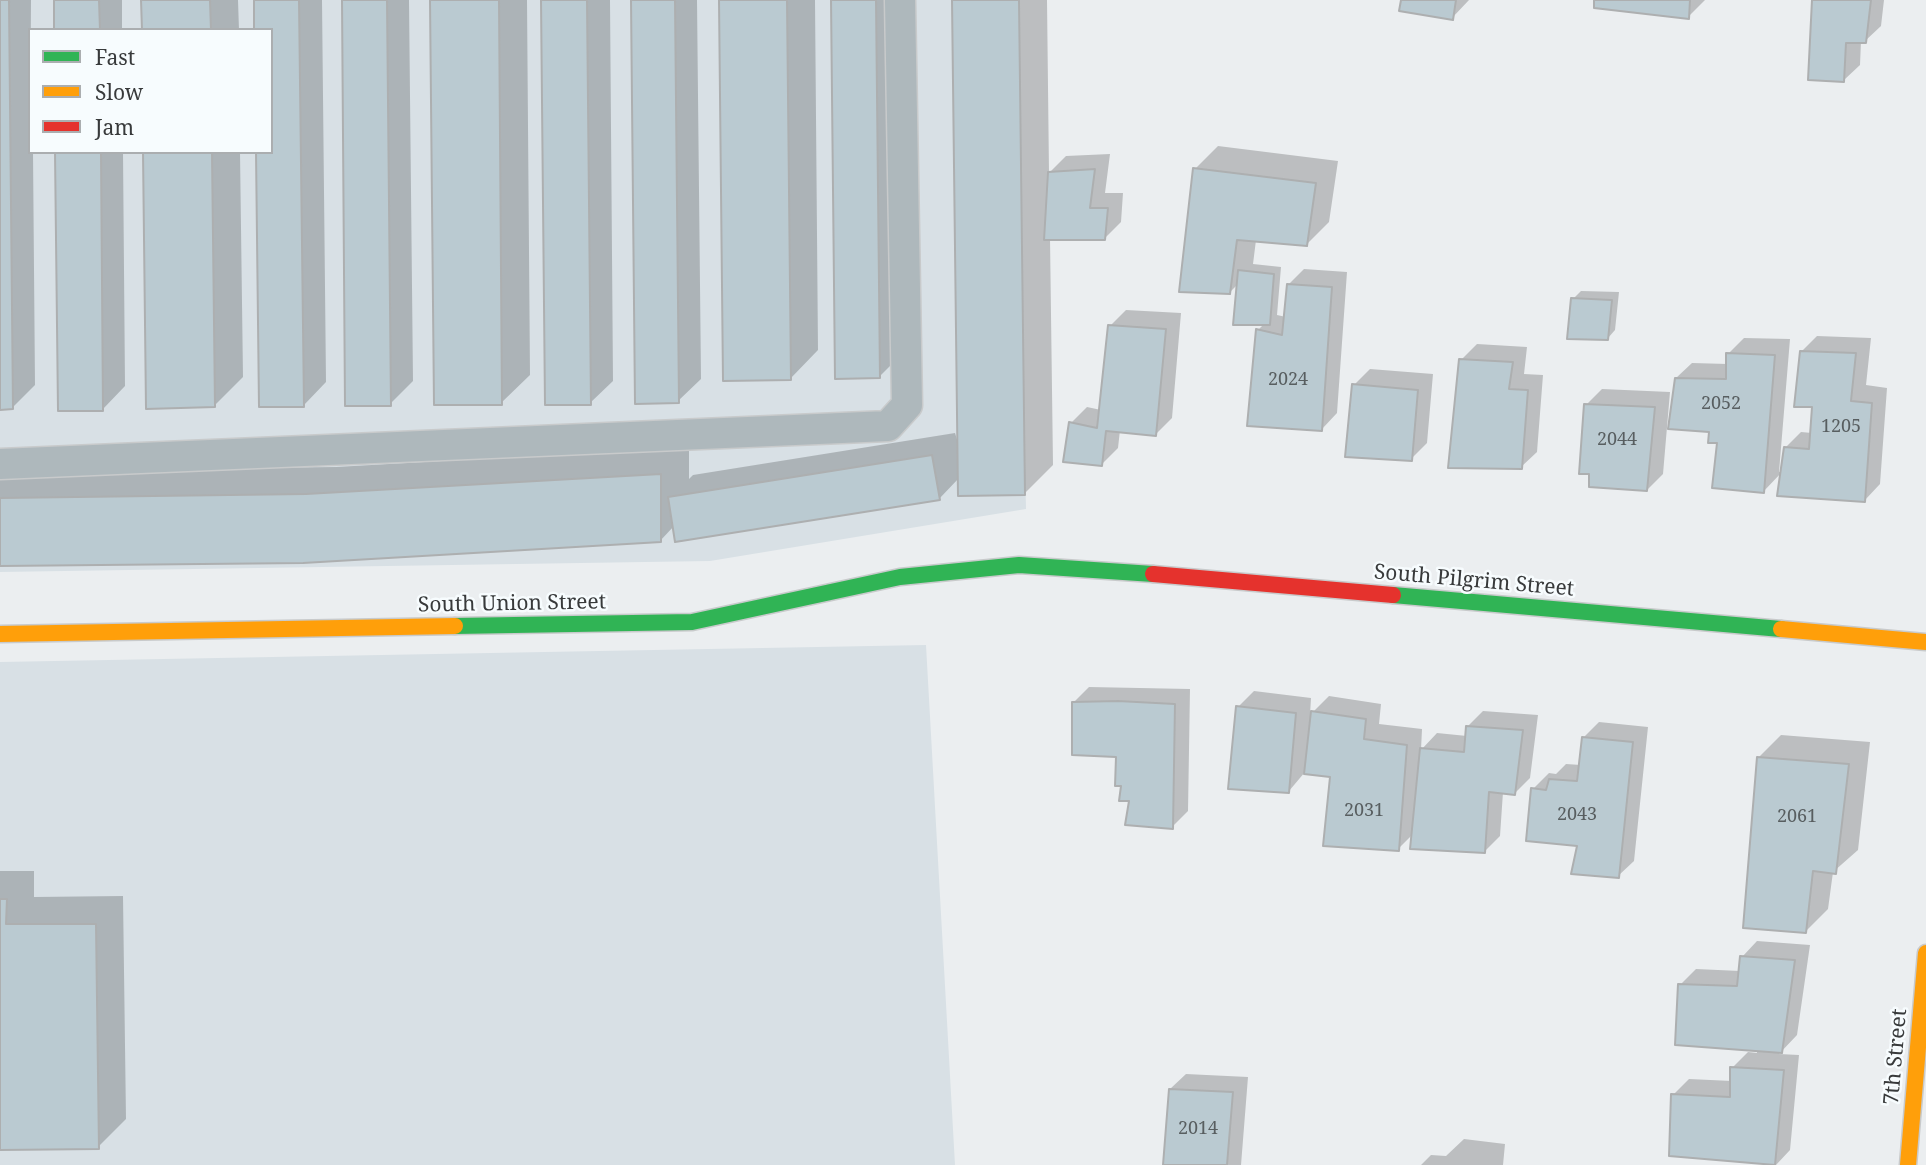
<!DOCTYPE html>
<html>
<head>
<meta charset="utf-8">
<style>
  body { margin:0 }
  #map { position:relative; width:1926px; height:1165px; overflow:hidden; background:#ebeef0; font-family:"Noto Serif",serif }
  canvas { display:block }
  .legend { position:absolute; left:28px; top:28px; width:245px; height:126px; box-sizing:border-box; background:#f7fcfe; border:2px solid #abaeb0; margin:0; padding:9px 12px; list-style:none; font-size:21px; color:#383a3b }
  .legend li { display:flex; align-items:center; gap:14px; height:35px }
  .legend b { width:35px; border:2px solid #abaeb0 }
</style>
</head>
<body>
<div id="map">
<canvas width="1926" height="1165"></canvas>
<ul class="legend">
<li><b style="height:9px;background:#30b455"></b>Fast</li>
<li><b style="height:9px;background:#ff9f0a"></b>Slow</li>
<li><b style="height:9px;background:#e5322d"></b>Jam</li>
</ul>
</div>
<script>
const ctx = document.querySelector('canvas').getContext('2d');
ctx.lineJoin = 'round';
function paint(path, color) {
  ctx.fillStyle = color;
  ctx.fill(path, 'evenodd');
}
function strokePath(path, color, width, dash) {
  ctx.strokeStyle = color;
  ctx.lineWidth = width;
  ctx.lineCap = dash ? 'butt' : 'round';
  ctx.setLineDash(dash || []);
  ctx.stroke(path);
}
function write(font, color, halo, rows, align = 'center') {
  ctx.font = font + ' "Noto Serif",serif';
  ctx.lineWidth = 5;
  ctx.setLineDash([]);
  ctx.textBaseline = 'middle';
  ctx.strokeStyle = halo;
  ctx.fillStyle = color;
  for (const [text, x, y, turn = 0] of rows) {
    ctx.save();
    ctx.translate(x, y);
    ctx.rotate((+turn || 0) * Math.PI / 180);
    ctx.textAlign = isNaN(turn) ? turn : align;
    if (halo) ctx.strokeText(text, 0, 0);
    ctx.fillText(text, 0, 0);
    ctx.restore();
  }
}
paint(new Path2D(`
  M0,0H1015L1026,509L710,561L0,572ZM30,30H271V152H30Z
  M926,645L955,1165H0V662Z`), '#d8e0e5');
paint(new Path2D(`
  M0,0H31L30,152H33L35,385L12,408H0Z
  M55,0H122V30H56Z
  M143,0H238L239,30H144Z
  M255,0H322L326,382L304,405L271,152V30Z
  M344,0H409L413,381L390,404Z
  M432,0H527L530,375L501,403Z
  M543,0H610L613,381L590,403Z
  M633,0H697L701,379L678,401Z
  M721,0H815L818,350L790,379Z
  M833,0H899L902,354L880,376Z
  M954,0H1047L1049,173L1066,156L1110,154L1105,193H1123L1121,222L1105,238H1050L1053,465L1024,494L959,478L939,499L674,526L660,541L0,564V471L336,467L689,447V479L693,475L955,433L959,446Z
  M1403,0H1469L1452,18Z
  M1596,0H1705L1688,17Z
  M1814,0H1884L1881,26L1865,41H1861L1860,65L1844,80Z
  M1218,146L1338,161L1329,222L1306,245L1256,240L1253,264L1281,267L1277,315L1286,317L1288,285L1304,269L1347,272L1337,413L1322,429L1258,330L1265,323L1239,283L1230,292L1195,169Z
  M57,152H123L125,386L103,409Z
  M145,152H240L243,377L215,405Z
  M1581,291L1619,292L1615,330L1608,338L1573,299Z
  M1126,310L1181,313L1172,418L1156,434L1120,430L1118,448L1102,464L1071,423L1087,407L1101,410L1110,326Z
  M1817,336L1871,338L1866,385L1887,388L1880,484L1865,500L1785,448L1801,432L1812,433L1814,405L1801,352Z
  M1744,338L1790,339L1779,472H1782L1763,492L1711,431L1676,378L1692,363L1728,364V354Z
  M1477,344L1527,347L1524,374L1543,375L1537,452L1521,467L1461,360Z
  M1370,369L1433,374L1427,443L1411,459L1354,385Z
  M1602,389L1670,392L1663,474L1647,490L1586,405Z
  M1089,687L1190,689L1188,811L1172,827L1130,800L1123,785L1118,755L1073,703Z
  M1254,691L1311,698L1310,715L1329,696L1381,704L1379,724L1422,729L1421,750L1437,733L1467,736V727L1483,711L1538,715L1530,778L1514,794L1503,792L1500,836L1484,852L1413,834L1398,849L1332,775L1305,772L1289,791L1238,707Z
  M1599,722L1648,727L1634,861L1618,876L1579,845L1533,789L1549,773L1556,774L1566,764L1581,765L1583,738Z
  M1781,735L1870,742L1858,850L1833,872L1828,909L1805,932L1758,758Z
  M0,871H34V897L123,896L126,1119L98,1147L0,1148Z
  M1757,941L1810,945L1797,1035L1779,1054L1799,1055L1790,1150L1776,1165L1671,1154L1673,1095L1689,1079L1732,1081V1068L1748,1052L1757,1053V1049L1680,985L1696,969L1740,971L1742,957Z
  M1186,1074L1248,1077L1241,1165H1164L1170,1089Z
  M1464,1139L1505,1144L1503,1165H1421L1431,1155L1446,1156Z`), '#0003');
const building = new Path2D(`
  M0,0H9L13,409L0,410Z
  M54,0H99L100,30H54Z
  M141,0H210L211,30H142Z
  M254,0H299L304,407H259L256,152H271V30H254Z
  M342,0H387L391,406H345Z
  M430,0H499L502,405H434Z
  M541,0H587L591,405H545Z
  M631,0H675L679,403L635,404Z
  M719,0H787L791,380L723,381Z
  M831,0H876L880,378L835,379Z
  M952,0H1019L1025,495L958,496Z
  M1401,0H1456L1453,20L1399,11Z
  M1594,0H1690L1689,19L1594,8Z
  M1812,0H1871L1866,43H1846L1844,82L1808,80Z
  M55,152H101L103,411H58Z
  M143,152H212L215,407L146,409Z
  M1193,168L1316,183L1307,246L1237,240L1230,294L1179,292Z
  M1095,169L1090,208H1108L1105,240H1044L1048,172Z
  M1238,270L1274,274L1270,325H1233Z
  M1287,284L1332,287L1322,431L1247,426L1256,329L1282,335Z
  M1571,298L1612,300L1608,340L1567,339Z
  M1108,325L1166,329L1156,436L1106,431L1102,466L1063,462L1069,422L1097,428Z
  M1800,351L1856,353L1851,401L1872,403L1865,502L1777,496L1784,447L1809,449L1812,407H1794Z
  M1726,353L1775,355L1764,493L1712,488L1717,443H1708L1709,432L1668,429L1675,378L1726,379Z
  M1459,359L1513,362L1509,389L1528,390L1522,469L1448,468Z
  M1352,384L1418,390L1412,461L1345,457Z
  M1584,404L1655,407L1647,491L1589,487V474H1579Z
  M932,455L940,500L675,542L668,497Z
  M661,474V542L303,563L0,566V498L306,494Z
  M1118,701L1175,704L1173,829L1125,825L1129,801H1119L1121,786H1115L1116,757L1072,755V702Z
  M1236,706L1296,713L1289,793L1228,789Z
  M1311,711L1366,719L1364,739L1407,745L1399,851L1323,846L1330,777L1304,774Z
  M1466,726L1523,730L1515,795L1489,792L1485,853L1410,849L1420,748L1464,752Z
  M1582,737L1633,742L1619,878L1571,874L1577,846L1526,841L1531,788L1546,790L1549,779L1577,781Z
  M1757,757L1849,764L1836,874L1813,871L1806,933L1743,928Z
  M0,899H7L6,924H96L99,1149L0,1150Z
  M1740,956L1795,960L1782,1053L1675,1045L1678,984L1737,986Z
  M1730,1067L1784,1070L1775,1165L1669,1156L1671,1094L1730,1097Z
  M1169,1089L1233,1092L1227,1165H1163Z`);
paint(building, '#bacad1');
strokePath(building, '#adafb0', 2);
const lane = new Path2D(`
  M0,464L888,426L907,405L900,0`);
const fast = new Path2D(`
  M1393,595L1781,629
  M455,626L692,622L900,577L1019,565L1153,574`);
const slow = new Path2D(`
  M1781,629L1926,642
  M0,634L455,626
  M1908,1165L1926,953`);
const jam = new Path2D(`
  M1153,574L1393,595`);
strokePath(lane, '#c8cacb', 33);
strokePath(fast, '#c8cacb', 19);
strokePath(slow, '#c8cacb', 19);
strokePath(jam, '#c8cacb', 19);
strokePath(lane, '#aeb8bc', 30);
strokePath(fast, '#30b455', 16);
strokePath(slow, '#ff9f0a', 16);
strokePath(jam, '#e5322d', 16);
write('18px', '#585e60', null, [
  ["2024",1288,380],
  ["2052",1721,404],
  ["1205",1841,427],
  ["2044",1617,440],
  ["2031",1364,811],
  ["2043",1577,815],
  ["2061",1797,817],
  ["2014",1198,1129]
]);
write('21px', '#383a3b', '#f7fcfe', [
  ["South Pilgrim Street",1474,581,5],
  ["South Union Street",512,604,-1],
  ["7th Street",1896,1057,-85]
]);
</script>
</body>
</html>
